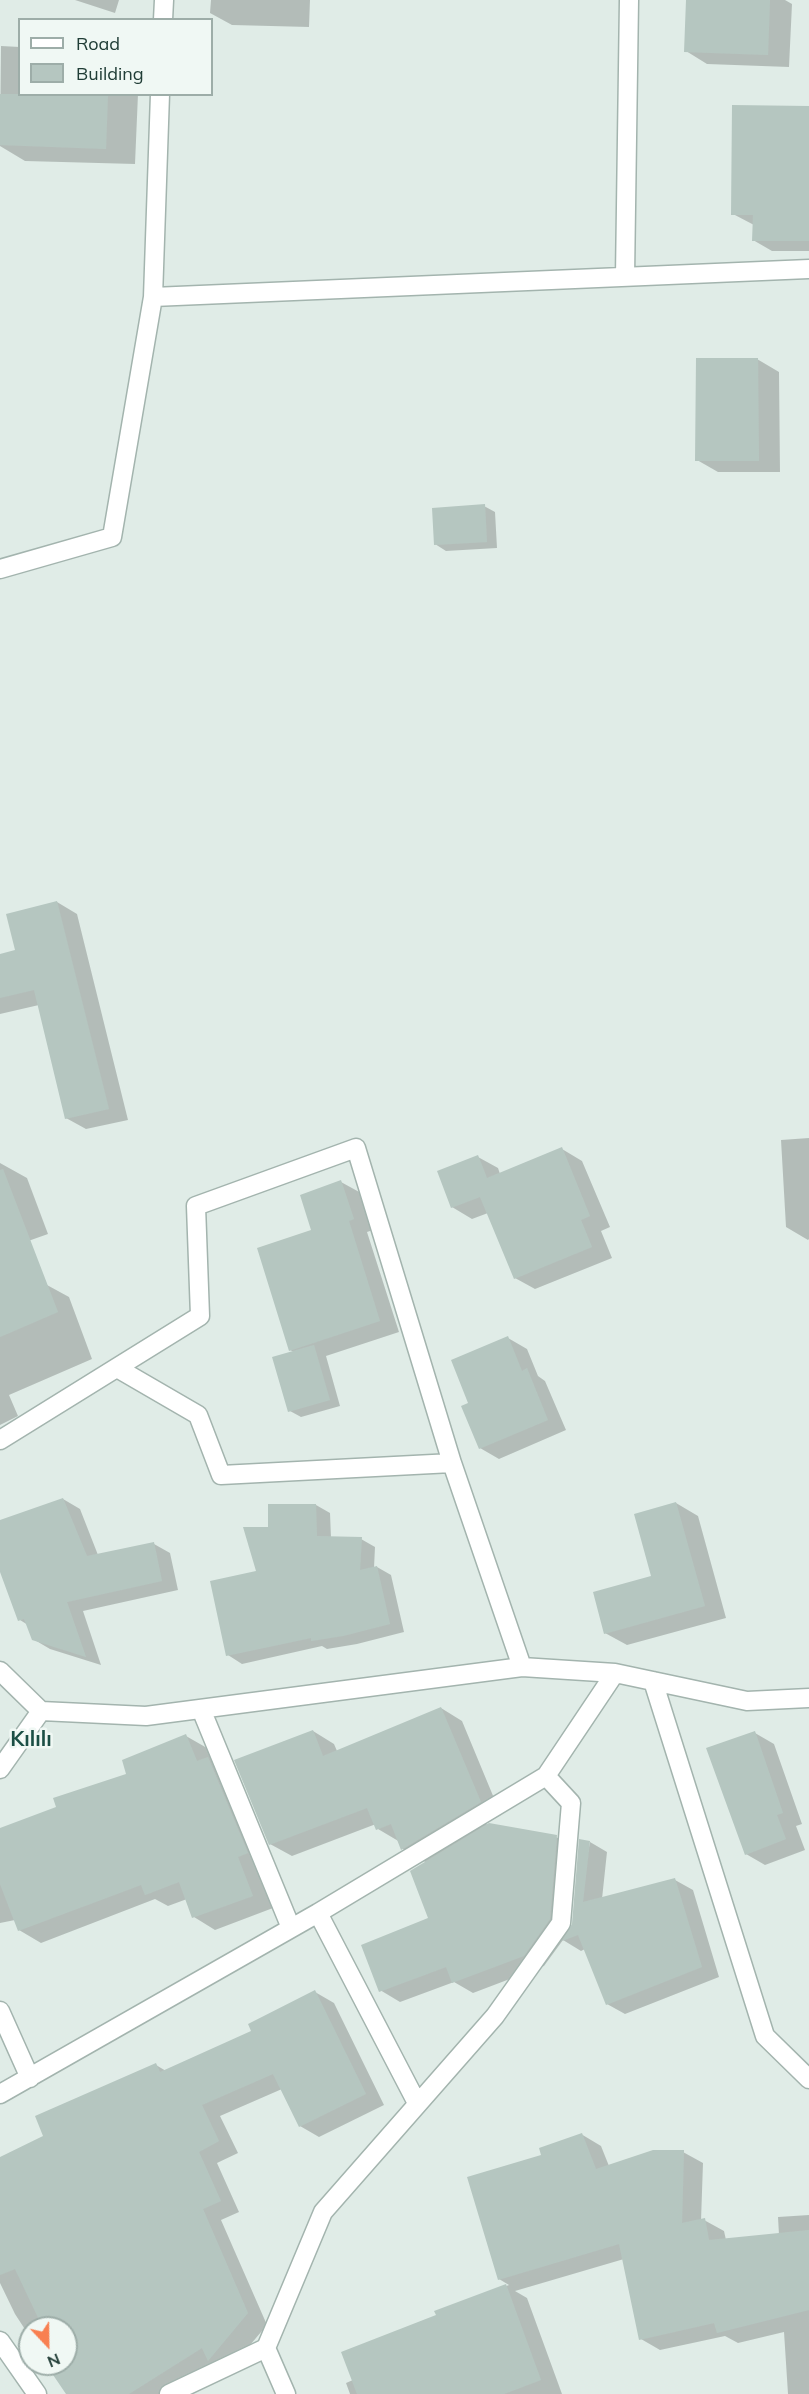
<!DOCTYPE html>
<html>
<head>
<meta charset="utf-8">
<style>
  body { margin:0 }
  #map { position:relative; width:809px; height:2394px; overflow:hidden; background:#e0ece7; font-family:Mulish,sans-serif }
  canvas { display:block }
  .legend { position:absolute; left:18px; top:18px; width:195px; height:78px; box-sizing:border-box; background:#f0f8f4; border:2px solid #9dada8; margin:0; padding:8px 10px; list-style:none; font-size:18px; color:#203d36 }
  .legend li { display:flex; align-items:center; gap:12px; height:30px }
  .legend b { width:30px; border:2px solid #9dada8 }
  .north { position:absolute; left:18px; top:2316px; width:60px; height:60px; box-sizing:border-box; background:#f0f8f4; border:2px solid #9dada8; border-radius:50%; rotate:158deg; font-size:16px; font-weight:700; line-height:24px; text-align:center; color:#203d36 }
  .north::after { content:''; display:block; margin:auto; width:21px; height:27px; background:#f88051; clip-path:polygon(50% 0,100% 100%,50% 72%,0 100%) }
</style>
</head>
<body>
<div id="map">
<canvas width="809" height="2394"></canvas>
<ul class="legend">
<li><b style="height:8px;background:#fff"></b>Road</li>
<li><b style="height:16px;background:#b5c6c0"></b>Building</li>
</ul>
<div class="north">N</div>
</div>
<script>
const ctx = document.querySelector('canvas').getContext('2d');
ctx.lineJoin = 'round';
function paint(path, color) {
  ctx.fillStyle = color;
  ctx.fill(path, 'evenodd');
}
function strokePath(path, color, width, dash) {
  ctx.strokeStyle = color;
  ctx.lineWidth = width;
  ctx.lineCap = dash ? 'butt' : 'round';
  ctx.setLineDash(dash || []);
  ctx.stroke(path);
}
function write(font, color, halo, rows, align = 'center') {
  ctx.font = font + ' Mulish,sans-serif';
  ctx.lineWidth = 5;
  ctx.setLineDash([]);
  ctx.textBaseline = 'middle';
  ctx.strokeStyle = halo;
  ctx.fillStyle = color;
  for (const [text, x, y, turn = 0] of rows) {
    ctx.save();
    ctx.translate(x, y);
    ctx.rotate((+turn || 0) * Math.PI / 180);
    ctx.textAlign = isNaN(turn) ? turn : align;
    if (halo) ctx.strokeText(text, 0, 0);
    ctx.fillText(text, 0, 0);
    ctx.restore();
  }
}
paint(new Path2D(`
  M75,0H119L115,13Z
  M211,0H310L309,27L232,25L210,13Z
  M688,0H785L792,4L789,67L707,64L686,51Z
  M1,46L20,47V94H138L135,164L25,161L0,146Z
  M809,107V251H772L753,240L754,225L733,214Z
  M757,359L779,372L780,472H718L697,460Z
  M484,506L495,512L497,548L446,551L435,544Z
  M57,902L77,914L128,1120L86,1129L66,1118L39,1005L0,1014V956L17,951Z
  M809,1138V1239L808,1240L786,1227L781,1140Z
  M562,1149L582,1161L610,1227L601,1231L612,1258L535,1289L515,1278L488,1213L472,1219L452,1207L478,1157L498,1168L500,1174Z
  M0,1163L27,1178L48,1234L0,1251Z
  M341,1182L361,1193L373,1230L367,1232L399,1332L326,1356L340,1406L301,1417L290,1411L294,1352L290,1350L313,1231Z
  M47,1285L69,1297L92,1359L9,1395L18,1416L0,1425V1303Z
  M508,1338L527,1349L538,1376L545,1381L566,1430L499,1459L480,1448Z
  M63,1499L80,1509L98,1555L154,1544L170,1553L178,1590L83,1611L101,1665L50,1649L33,1639L28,1625L20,1620L0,1568V1522Z
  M676,1503L698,1516L726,1618L627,1645L605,1633L653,1577Z
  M316,1505L330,1513L331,1538L361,1539L375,1547L374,1568L377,1567L391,1575L404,1632L357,1644L327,1649L322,1646L242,1664L228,1655L258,1572L270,1528Z
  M441,1708L462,1721L501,1815L485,1824L556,1837L576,1848L569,1932L574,1924L590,1842L607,1852L602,1899L675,1880L693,1890L719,1977L625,2014L607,2004L585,1949L581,1951L563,1940L544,1966L473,1993L454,1982L400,2002L380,1990L430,1919L427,1863L403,1849L400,1842L378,1829L376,1824L292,1856L270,1844L313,1731L334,1744L337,1751Z
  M755,1733L774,1744L802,1824L796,1826L805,1850L765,1865L746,1854Z
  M186,1736L207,1748L213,1761L230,1771L273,1908L215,1930L194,1917L187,1899L168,1906L155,1899L41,1943L19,1930L15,1920L0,1923V1830L58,1808L128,1775Z
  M315,1992L334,2003L384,2105L319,2137L300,2126L282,2089L220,2116L238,2153L217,2163L239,2212L221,2220L267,2325L228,2371L165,2394H68L48,2364H66V2328H30V2337L15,2314L0,2283V2159L45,2137L156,2065L166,2071L253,2031Z
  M581,2134L601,2146L609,2166L683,2152L703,2163L701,2221L704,2220L724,2231L726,2240L779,2235L778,2217L809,2215V2394H788L784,2332L738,2343L725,2336L660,2350L641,2339L624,2259L515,2291L527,2298L562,2394H350L346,2383L353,2380L437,2316L436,2312L509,2285L499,2279L543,2156Z`), '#0003');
paint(new Path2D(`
  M686,0H770L768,55L684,52Z
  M0,94H108L106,149L0,145Z
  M732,105L809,106V241H752L753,215H731Z
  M696,358H758L759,461H695Z
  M485,504L487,542L434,545L432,508Z
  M57,901L109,1109L65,1119L34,990L0,998V954L15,950L6,914Z
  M562,1147L590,1216L581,1220L592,1247L514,1279L480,1197L451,1208L437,1171L478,1155L487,1178Z
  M3,1169L58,1312L0,1337V1170Z
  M341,1180L354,1219L349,1221L380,1321L289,1351L257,1248L311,1230L300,1195Z
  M508,1336L522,1371L527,1368L548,1420L479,1449L461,1406L468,1403L451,1360Z
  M314,1345L330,1400L288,1412L272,1357Z
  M63,1498L87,1556L154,1542L162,1581L67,1602L86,1657L32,1640L24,1619L18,1621L0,1572V1520Z
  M676,1502L705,1606L604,1634L593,1592L651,1576L634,1514Z
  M268,1504H316L317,1536L362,1537L360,1570L377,1566L390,1624L343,1636L311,1641V1638L226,1656L210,1581L256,1571L243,1527H268Z
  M441,1707L481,1802L401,1850L391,1824L376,1830L367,1808L269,1845L234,1760L313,1730L323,1756Z
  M755,1731L783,1813L777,1815L786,1839L745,1855L706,1748Z
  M186,1734L197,1761L208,1757L248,1853L238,1857L253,1896L192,1918L179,1882L145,1895L141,1885L18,1931L0,1884V1828L56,1807L53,1798L126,1774L122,1760Z
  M489,1823L557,1835L550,1919L524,1956L452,1983L446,1967L379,1992L361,1945L428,1918L410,1871Z
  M579,1839L590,1841L583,1902L675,1878L702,1967L606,2005L578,1935L562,1941L572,1924Z
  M315,1990L366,2094L299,2127L273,2074L202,2105L219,2141L199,2152L221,2201L203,2209L248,2313L208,2361L202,2348L129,2394H66L47,2366L66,2364V2328H43L15,2269L0,2275V2157L43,2136L35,2116L156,2063L160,2072L251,2031L248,2024Z
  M582,2133L596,2169L653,2150H684L682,2223L705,2218L709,2240L809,2230V2310L717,2333L714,2323L639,2340L619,2244L498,2280L467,2177L541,2155L539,2148Z
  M506,2284L541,2380L504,2394H357L341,2352L436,2315L434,2311Z`), '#b5c6c0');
const minor = new Path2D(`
  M163,20L164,0
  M625,276L629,0
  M153,297L160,94
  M0,569L112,537L153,297L809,269
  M117,1368L198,1415L221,1475L452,1463L522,1667
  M0,1440L200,1316L196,1206L356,1148L452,1463
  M0,1671L41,1711L146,1716L522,1667L615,1673L747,1701L809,1698
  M653,1681L765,2036L809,2079
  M201,1709L291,1928
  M0,1769L41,1711
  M318,1913L546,1776L615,1673
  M0,2011L30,2078
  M0,2094L318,1913L417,2103
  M0,2341L37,2394
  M266,2348L286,2394
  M169,2394L266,2348L323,2212L495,2016L561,1923L571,1803L546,1776`);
strokePath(minor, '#a3b4ae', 21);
strokePath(minor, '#fff', 18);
write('bold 21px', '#1b4f45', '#f0f8f4', [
  ["Kılılı",31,1740]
]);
</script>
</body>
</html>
